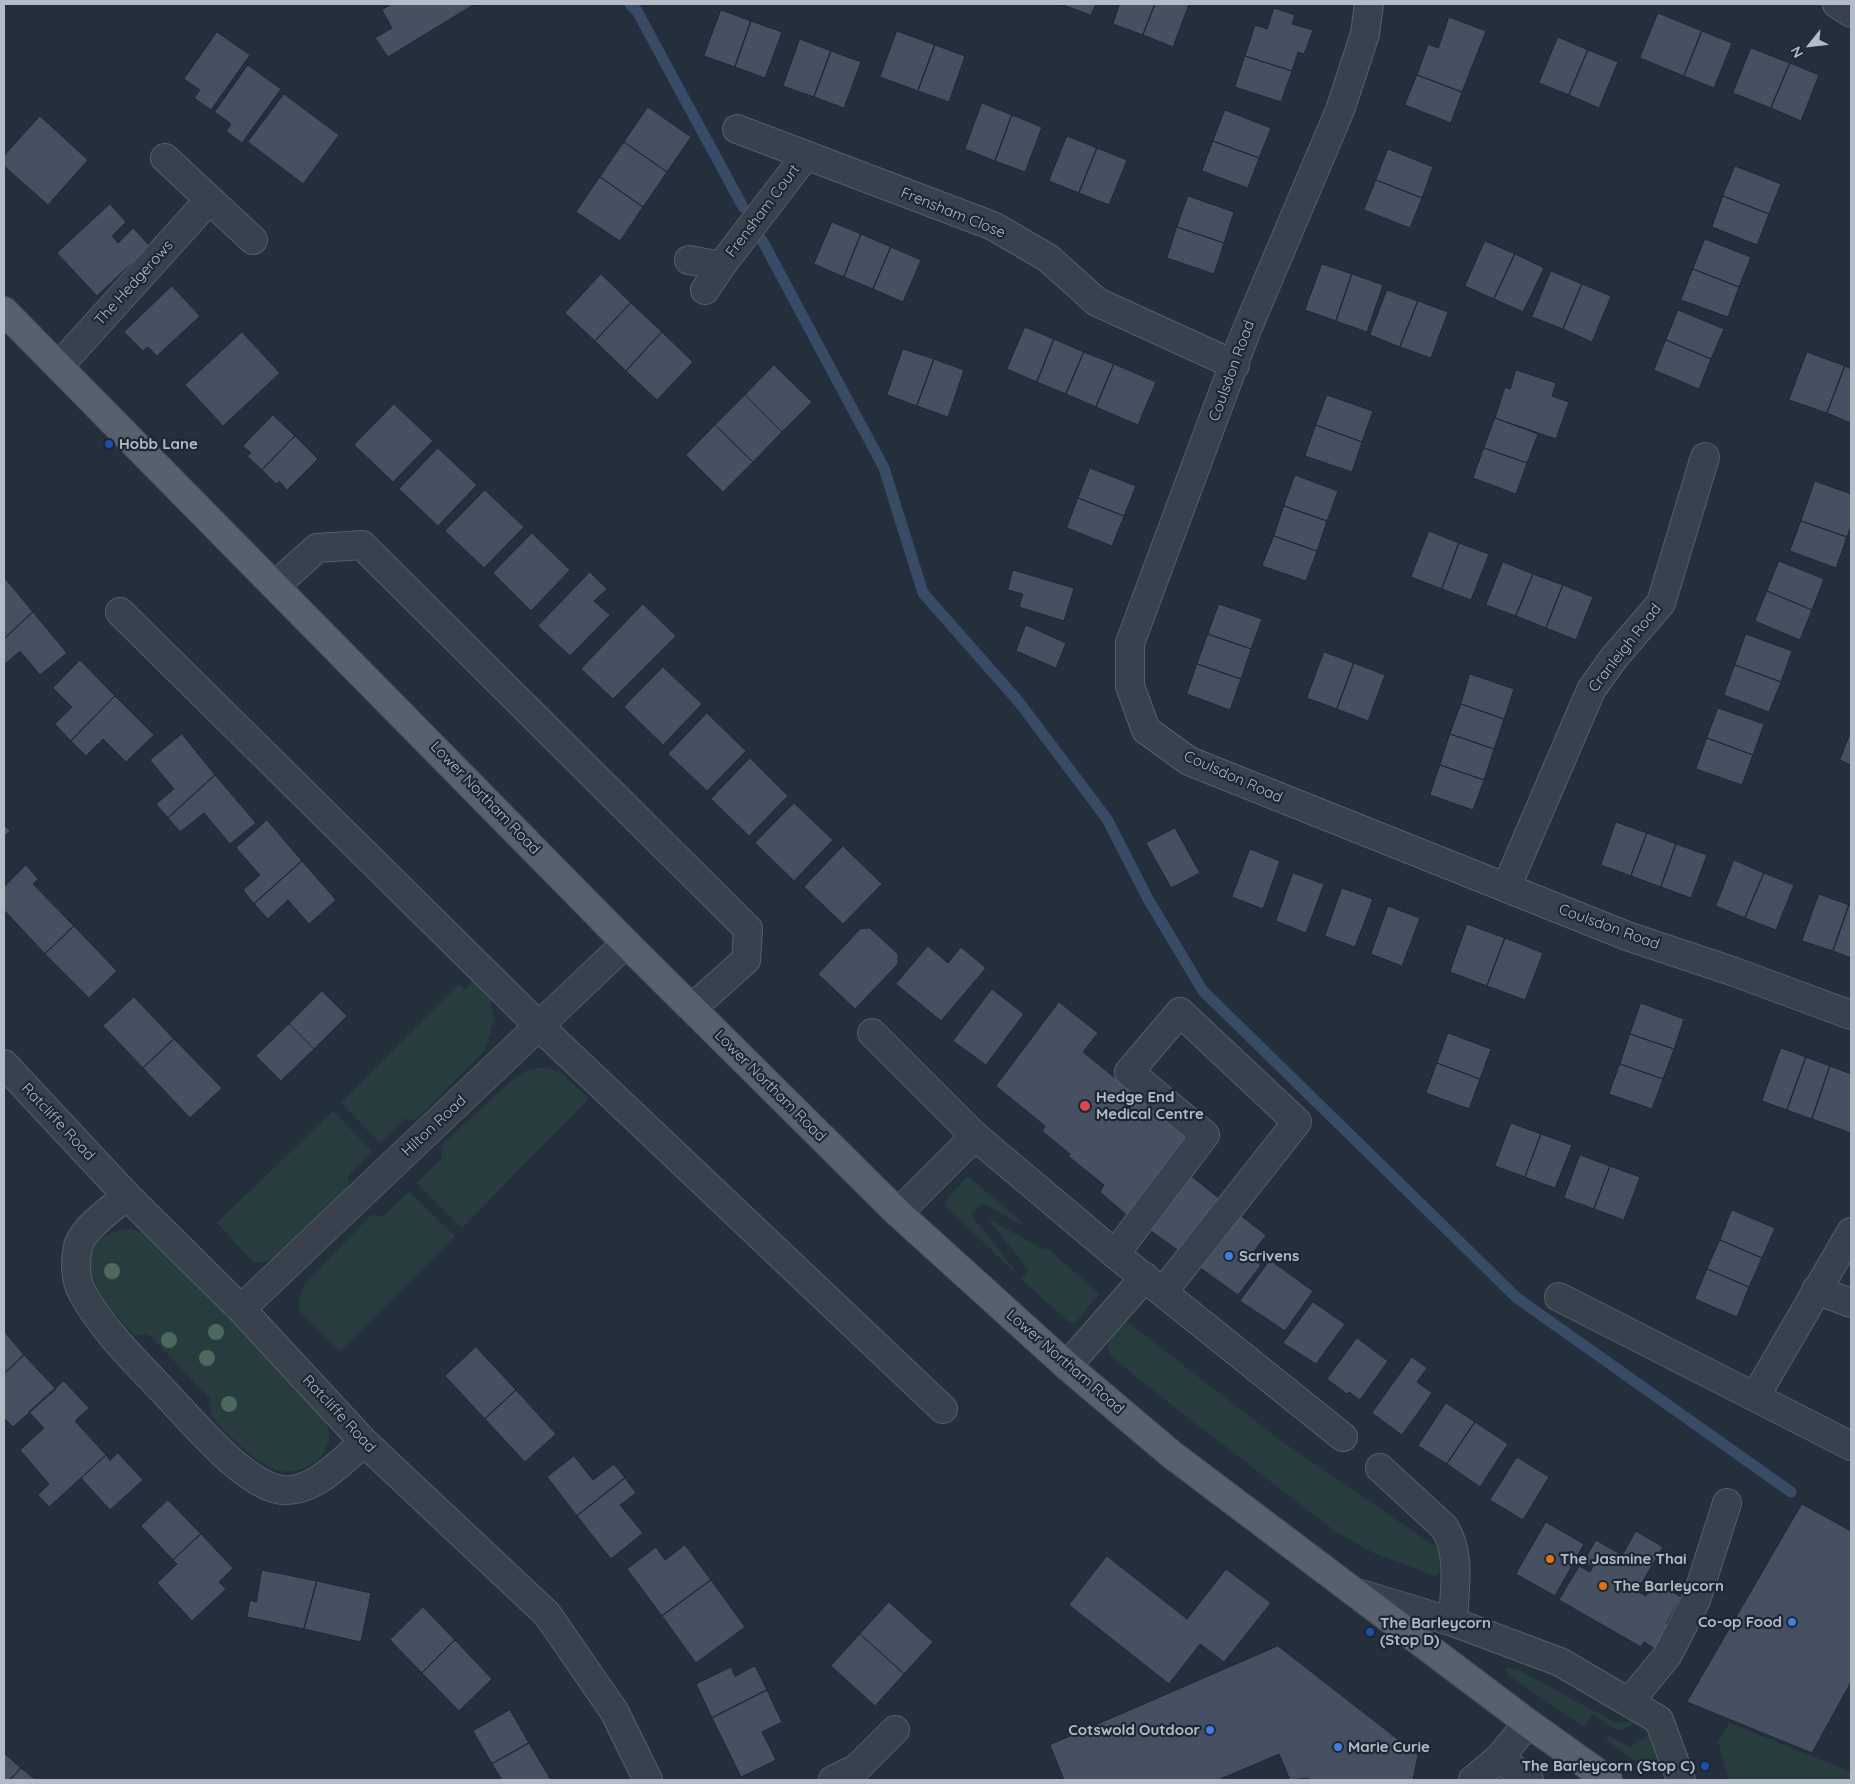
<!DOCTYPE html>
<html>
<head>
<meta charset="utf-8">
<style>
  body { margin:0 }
  #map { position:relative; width:1855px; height:1784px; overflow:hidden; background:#242f3e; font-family:Quicksand,sans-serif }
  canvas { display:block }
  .frame { position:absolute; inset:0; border:5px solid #b4bcc9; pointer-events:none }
  .north { position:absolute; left:1785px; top:20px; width:50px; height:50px; -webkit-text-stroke:4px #1d2633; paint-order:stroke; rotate:241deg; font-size:14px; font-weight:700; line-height:20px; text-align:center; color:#b4bcc9 }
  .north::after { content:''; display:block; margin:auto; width:18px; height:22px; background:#b4bcc9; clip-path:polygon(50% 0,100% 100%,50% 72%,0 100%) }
</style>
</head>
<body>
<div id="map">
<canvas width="1855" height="1784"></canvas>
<div class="frame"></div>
<div class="north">N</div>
</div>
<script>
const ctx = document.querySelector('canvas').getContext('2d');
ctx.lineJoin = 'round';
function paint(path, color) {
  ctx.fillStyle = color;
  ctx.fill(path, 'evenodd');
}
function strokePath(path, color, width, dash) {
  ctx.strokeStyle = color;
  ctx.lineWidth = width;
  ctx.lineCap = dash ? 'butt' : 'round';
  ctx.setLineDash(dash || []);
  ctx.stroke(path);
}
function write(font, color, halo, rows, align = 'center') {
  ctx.font = font + ' Quicksand,sans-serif';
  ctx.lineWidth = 4.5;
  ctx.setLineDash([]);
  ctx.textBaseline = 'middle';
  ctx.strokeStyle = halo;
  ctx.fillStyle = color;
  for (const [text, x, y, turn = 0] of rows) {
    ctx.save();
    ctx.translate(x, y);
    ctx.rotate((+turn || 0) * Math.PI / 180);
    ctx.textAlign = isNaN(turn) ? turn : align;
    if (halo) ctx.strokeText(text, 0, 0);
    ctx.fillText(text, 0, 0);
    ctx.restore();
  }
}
paint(new Path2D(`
  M474,980L491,1001L494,1020L485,1050L416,1120L404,1119L380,1143L341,1103L459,984L465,990Z
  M542,1067L558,1071L589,1098L462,1228L417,1183L441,1159L443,1144L513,1079L526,1071Z
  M333,1111L372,1151L348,1176L349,1190L279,1256L264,1262H254L217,1223Z
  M968,1176L1030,1229L982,1203L971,1215L1015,1270L1014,1272L945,1205L947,1199Z
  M409,1192L455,1236L340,1351L299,1310V1300L304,1285L371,1215L384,1216Z
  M987,1218L1045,1250L1047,1248L1099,1294L1075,1323L1068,1321L1021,1279L1029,1270Z
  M129,1229L142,1232L155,1239L322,1411C326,1419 330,1428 329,1437C327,1459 302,1475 280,1471C257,1466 226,1432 211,1416L210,1398L148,1334L135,1336C105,1305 53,1240 129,1229Z
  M1124,1319L1277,1438L1436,1547L1442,1557L1441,1571L1435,1576L1374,1553L1336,1532L1150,1388L1112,1357L1107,1348L1112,1333Z
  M1505,1668L1517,1669L1618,1724L1626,1721L1636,1723L1622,1730H1617L1593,1714L1584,1727L1508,1675Z
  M1729,1723L1851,1772V1780H1729L1718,1742Z
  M1648,1735L1659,1757L1658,1762L1653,1767L1645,1768L1606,1740L1609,1736L1630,1747Z`), '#263c3f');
strokePath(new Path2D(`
  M630,4L637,11L743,207
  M762,240L884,468L923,593L1019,702L1107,819L1148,899L1203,991L1517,1298L1791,1492`), '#394c67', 11);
const building = new Path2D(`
  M392,4H473V5L388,57L375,38L392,28L382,10Z
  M1061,4H1096L1091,15Z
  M1120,4H1155L1143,35L1113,24Z
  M1155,4H1189L1173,47L1143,35Z
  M1274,8L1295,15L1292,24L1313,30L1304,54L1298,52L1292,71L1245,56L1255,25L1267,29Z
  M721,10L751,21L735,67L704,56Z
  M1658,13L1702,31L1684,76L1640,58Z
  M1449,17L1486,31L1462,92L1417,75L1428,44L1438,48Z
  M751,21L782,32L765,78L735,67Z
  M897,31L935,45L918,91L880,77Z
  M1702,31L1732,43L1714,88L1684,76Z
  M217,32L250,55L211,110L194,98L200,90L184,79Z
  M1558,37L1588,50L1569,95L1539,83Z
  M800,39L831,51L814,97L783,86Z
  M935,45L965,56L949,102L918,91Z
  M1751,48L1790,63L1771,108L1733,93Z
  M1588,50L1618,62L1599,108L1569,95Z
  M831,51L861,62L844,108L814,97Z
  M1245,56L1292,71L1281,102L1235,87Z
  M1790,63L1819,75L1801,121L1771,108Z
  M248,65L281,89L242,143L226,131L231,124L215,112Z
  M1417,75L1462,92L1451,123L1405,105Z
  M284,94L339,135L303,184L248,142Z
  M982,103L1012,115L995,161L965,149Z
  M648,107L691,137L667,172L624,142Z
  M1225,110L1271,128L1259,158L1213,141Z
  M1012,115L1042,127L1025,172L995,161Z
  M40,116L88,160L48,205L4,166V156Z
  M1067,136L1097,148L1079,193L1049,181Z
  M1213,141L1259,158L1248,188L1202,171Z
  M624,142L667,172L643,207L600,177Z
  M1097,148L1127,160L1109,205L1079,193Z
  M1388,149L1433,167L1422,198L1376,180Z
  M1735,166L1781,184L1769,214L1723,196Z
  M600,177L643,207L620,241L576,212Z
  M1376,180L1422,198L1410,228L1364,210Z
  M1188,196L1234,212L1224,243L1177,227Z
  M1723,196L1769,214L1757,245L1712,227Z
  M110,204L126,222L112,236L118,243L133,228L150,246L97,296L57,253Z
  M832,222L861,234L844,277L814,264Z
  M1177,227L1224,243L1214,274L1167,258Z
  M861,234L891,247L873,289L844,277Z
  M1705,239L1751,257L1739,287L1693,269Z
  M1485,241L1515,254L1494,299L1465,286Z
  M891,247L921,260L903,302L873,289Z
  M1515,254L1544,268L1523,312L1494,299Z
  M1322,264L1352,274L1336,321L1305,310Z
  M1693,269L1739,287L1728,317L1681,300Z
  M1551,271L1582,284L1563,329L1532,317Z
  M601,274L631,303L595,341L565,313Z
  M1352,274L1383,285L1367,332L1336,321Z
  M1582,284L1611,296L1592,342L1563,329Z
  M172,286L200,316L157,356L148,347L143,351L124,332Z
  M1387,290L1418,301L1400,347L1370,335Z
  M1418,301L1448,312L1431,358L1400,347Z
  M631,303L662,332L626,371L595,341Z
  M1678,310L1724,329L1711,359L1666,340Z
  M1025,327L1054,339L1037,382L1007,369Z
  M242,332L280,373L223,426L185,385Z
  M662,332L693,362L657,400L626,371Z
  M1054,339L1084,352L1066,394L1037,382Z
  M1666,340L1711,359L1699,389L1654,370Z
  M903,349L934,359L917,406L887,395Z
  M1084,352L1114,364L1096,407L1066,394Z
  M1807,352L1845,366L1827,413L1789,400Z
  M934,359L964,370L948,417L917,406Z
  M1114,364L1156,382L1138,425L1096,407Z
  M774,365L812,402L782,432L745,395Z
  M1845,366L1851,369V423L1827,413Z
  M1516,370L1556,383L1552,396L1569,402L1556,439L1495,418L1505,387L1510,389Z
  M745,395L782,432L753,462L715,425Z
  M1327,395L1373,411L1362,442L1316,425Z
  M394,404L433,441L393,482L354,445Z
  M273,415L295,436L262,470L247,456L251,453L243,446Z
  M1495,418L1538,434L1527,463L1484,448Z
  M715,425L753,462L723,492L686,455Z
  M1316,425L1362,442L1352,472L1305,456Z
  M295,436L318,459L287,490L279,481L276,484L262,470Z
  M438,448L477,485L438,526L399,489Z
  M1484,448L1527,463L1516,494L1473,478Z
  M1090,468L1136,486L1124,516L1078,498Z
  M1295,475L1338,491L1327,521L1284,506Z
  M1815,481L1851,494V526L1847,537L1801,521Z
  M485,490L524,527L484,568L445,531Z
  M1078,498L1124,516L1112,546L1067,528Z
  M1284,506L1327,521L1317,551L1274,536Z
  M1801,521L1847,537L1836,568L1790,551Z
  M1429,531L1459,543L1442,589L1411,577Z
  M532,533L570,570L531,611L493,573Z
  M1274,536L1317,551L1306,581L1262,566Z
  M1459,543L1489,554L1471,600L1442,589Z
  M1779,561L1824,579L1812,610L1767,591Z
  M1503,562L1533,574L1516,616L1486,605Z
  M1013,570L1074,588L1064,621L1019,607L1023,594L1008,590Z
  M590,572L607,589L594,601L610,615L570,656L538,626Z
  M1533,574L1563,585L1546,628L1516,616Z
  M4,577L33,612L4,639Z
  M1563,585L1593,597L1576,640L1546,628Z
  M1767,591L1812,610L1800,640L1755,621Z
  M643,604L676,636L613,699L581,669Z
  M1219,604L1262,619L1251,649L1208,634Z
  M33,612L67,653L40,675L20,651L4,665V639Z
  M1026,625L1066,643L1056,668L1016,651Z
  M1208,634L1251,649L1241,679L1197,664Z
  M1746,634L1792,651L1781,682L1735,665Z
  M1324,652L1354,663L1337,709L1307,698Z
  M80,660L115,696L71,741L55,724L72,707L53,688Z
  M1354,663L1385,675L1368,721L1337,709Z
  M1197,664L1241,679L1230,710L1187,694Z
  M1735,665L1781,682L1769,712L1724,695Z
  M663,667L702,704L663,745L624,707Z
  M1470,674L1514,689L1504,719L1461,704Z
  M115,696L154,735L126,762L103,739L86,756L71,741Z
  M1461,704L1504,719L1494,749L1450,734Z
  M1718,708L1764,724L1753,755L1707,738Z
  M707,713L746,751L707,791L668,754Z
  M1851,731V765L1840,760Z
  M182,734L215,775L168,818L156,804L174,789L150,760Z
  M1450,734L1494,749L1484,780L1440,765Z
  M1707,738L1753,755L1742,785L1696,769Z
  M750,758L788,796L749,836L711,799Z
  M1440,765L1484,780L1473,810L1430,795Z
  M215,775L256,823L230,844L204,813L180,832L168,818Z
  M794,803L833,840L794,881L755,843Z
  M267,820L302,861L254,904L243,890L260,875L236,848Z
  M1616,822L1647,833L1631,876L1601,865Z
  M4,825L10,831L4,837Z
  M1175,828L1200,873L1171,888L1146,843Z
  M1647,833L1676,844L1661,887L1631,876Z
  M1676,844L1707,855L1691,898L1661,887Z
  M843,846L882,884L843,924L804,887Z
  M1250,849L1280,861L1263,909L1232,897Z
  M1734,860L1764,873L1745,918L1716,906Z
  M302,861L336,900L309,924L288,900L268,919L254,904Z
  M26,865L38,879L33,884L74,926L45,954L4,910V887Z
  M1293,873L1324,884L1306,933L1276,921Z
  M1764,873L1794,885L1776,930L1745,918Z
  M1342,888L1373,899L1355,947L1325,936Z
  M1819,894L1849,905L1833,951L1802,941Z
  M1849,905L1851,906V958L1833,951Z
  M1388,906L1420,918L1402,966L1371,954Z
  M1467,924L1505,938L1487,986L1450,972Z
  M74,926L117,971L89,998L45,954Z
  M870,928L898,954V964L855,1009L818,974L860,929Z
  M1505,938L1543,953L1525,1000L1487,986Z
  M928,946L948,963L961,947L986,968L941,1021L896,984Z
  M992,989L1024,1014L986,1065L953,1041Z
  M322,991L347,1016L314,1049L289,1024Z
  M134,997L174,1039L143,1068L103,1026Z
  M1059,1002L1098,1033L1083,1052L1191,1139L1131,1219L1100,1192L1104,1185L1068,1156L1070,1154L1042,1131L1045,1126L996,1086Z
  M1641,1003L1684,1019L1674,1049L1630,1034Z
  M289,1024L314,1049L281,1081L256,1056Z
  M1448,1033L1491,1049L1480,1079L1437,1063Z
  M1630,1034L1674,1049L1663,1079L1620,1064Z
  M174,1039L222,1088L190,1118L143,1068Z
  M1781,1048L1806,1057L1787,1110L1762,1101Z
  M1806,1057L1830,1066L1812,1119L1787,1110Z
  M1437,1063L1480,1079L1469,1109L1426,1093Z
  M1620,1064L1663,1079L1652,1109L1609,1094Z
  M1830,1066L1851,1074V1133L1812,1119Z
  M1511,1123L1541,1134L1525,1177L1495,1166Z
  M1541,1134L1572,1145L1555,1188L1525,1177Z
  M1580,1155L1610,1166L1594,1209L1564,1198Z
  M1610,1166L1640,1177L1624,1220L1594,1209Z
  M1190,1175L1220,1199L1179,1251L1148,1229Z
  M1732,1210L1775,1228L1762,1258L1720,1240Z
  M1236,1212L1266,1235L1250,1257L1261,1265L1238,1295L1196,1265Z
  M1720,1240L1762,1258L1749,1287L1707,1269Z
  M1270,1260L1313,1291L1285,1331L1240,1301Z
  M1707,1269L1749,1287L1737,1317L1695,1299Z
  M1313,1302L1345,1324L1316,1364L1283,1343Z
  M4,1331L24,1355L4,1374Z
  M1357,1338L1388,1361L1360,1400L1349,1392L1347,1394L1327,1379Z
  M476,1347L516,1390L485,1419L445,1376Z
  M24,1355L56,1389L13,1427L4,1418V1374Z
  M1412,1357L1427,1368L1417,1382L1432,1393L1402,1435L1372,1413Z
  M64,1381L89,1408L75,1421L106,1455L49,1507L38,1495L49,1484L20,1450L44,1428L29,1412Z
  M516,1390L556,1434L525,1462L485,1419Z
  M1446,1403L1475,1422L1447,1464L1418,1446Z
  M1475,1422L1508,1444L1480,1487L1447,1464Z
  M118,1453L143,1480L110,1510L81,1478L106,1455L110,1460Z
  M574,1456L593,1480L614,1464L625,1478L577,1516L547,1477Z
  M1517,1457L1549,1477L1523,1520L1490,1500Z
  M625,1478L636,1493L620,1505L643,1533L611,1559L577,1516Z
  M168,1500L201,1534L173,1560L141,1526Z
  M1802,1504L1851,1531V1682L1812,1753L1687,1702Z
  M1546,1522L1584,1544L1555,1596L1516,1574Z
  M1636,1531L1663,1547L1637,1591L1646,1596L1654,1581L1681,1597L1666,1624L1670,1626L1657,1650L1644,1642L1641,1647L1559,1600L1579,1566L1590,1572L1593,1567L1583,1562L1596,1540L1622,1555Z
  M201,1534L233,1568L219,1582L226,1589L192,1621L157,1583L177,1564L173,1560Z
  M685,1545L711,1580L662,1616L627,1569L656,1547L665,1560Z
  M1107,1556L1187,1619L1226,1569L1271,1603L1224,1662L1200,1644L1169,1684L1069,1605Z
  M262,1570L317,1581L304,1629L247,1617L250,1600L256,1602Z
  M711,1580L745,1627L696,1663L662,1616Z
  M317,1581L371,1593L361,1642L304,1629Z
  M889,1602L933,1642L904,1674L860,1634Z
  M423,1607L455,1640L422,1673L390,1640Z
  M860,1634L904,1674L875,1706L831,1666Z
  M455,1640L492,1679L459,1711L422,1673Z
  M1278,1646L1418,1755L1413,1780H1309L1308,1778L1290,1780L1279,1754L1218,1780H1064L1050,1745Z
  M755,1666L767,1690L712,1718L696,1684L731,1667L735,1676Z
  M767,1690L782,1722L762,1732L776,1760L741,1777L712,1718Z
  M510,1710L529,1743L492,1764L473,1731Z
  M529,1743L551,1780H502L492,1764Z
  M4,1753L21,1768L10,1780H4Z
  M21,1768L36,1780H10Z`);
paint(building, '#455162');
strokePath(building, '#1f2835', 1);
const minor = new Path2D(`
  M1369,4L1365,34L1340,110L1245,334L1130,643V686L1146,730L1189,761L1627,936L1732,971L1851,1015
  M1837,4L1851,13
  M737,129L993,226L1048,258L1097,302L1235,365
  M165,158L253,240
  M689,260L721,266
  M705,290L721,266L806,155
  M59,366L209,200
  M276,585L317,548L362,545L748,929L746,960L692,1008
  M120,612L540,1027L943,1409
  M1506,888L1591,690L1613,659L1661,603L1705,457
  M872,1033L975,1136L1115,1254L1343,1437
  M4,1064L127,1196L241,1309L364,1442L547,1614L614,1711L648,1780
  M127,1196C113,1207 81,1230 78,1247C75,1260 75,1280 82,1292C103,1331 136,1362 166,1394C193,1422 239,1479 277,1489C310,1497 342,1461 364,1442
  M898,1213L975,1136
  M1115,1254L1205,1135L1129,1072L1180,1012L1297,1122L1163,1292
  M1816,1290L1851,1303
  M1559,1297L1755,1397L1851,1232
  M241,1309L626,943
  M1067,1366L1145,1277
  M1755,1397L1851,1446
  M1380,1468L1444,1527C1462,1554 1454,1591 1453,1622
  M1357,1593L1453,1622L1560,1662L1659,1720L1681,1780
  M1629,1702L1667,1656L1696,1600L1727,1503
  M1499,1758L1529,1780
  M833,1780L857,1768L895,1730
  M1473,1780L1499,1758L1528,1723`);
const major = new Path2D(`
  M4,311L626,943L898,1213L1067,1366L1171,1454L1528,1723L1608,1780`);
strokePath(minor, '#565f6c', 30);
strokePath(major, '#414a57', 30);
strokePath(minor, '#38414e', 28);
strokePath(major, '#56606e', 28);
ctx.fillStyle = '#4b6a5d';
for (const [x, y] of [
  [112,1271],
  [216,1332],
  [169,1340],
  [207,1358],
  [229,1404]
]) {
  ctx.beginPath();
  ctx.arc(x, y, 8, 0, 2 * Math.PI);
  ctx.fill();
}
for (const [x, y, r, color] of [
  [109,444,5,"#1a4fb4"],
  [1085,1106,6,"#e0444e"],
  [1229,1256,5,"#3f7fe0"],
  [1550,1559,5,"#e8710a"],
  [1603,1586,5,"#e8710a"],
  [1792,1622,5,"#3f7fe0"],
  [1370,1632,5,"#1a4fb4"],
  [1210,1730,5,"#3f7fe0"],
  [1338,1747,5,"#3f7fe0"],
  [1705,1766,5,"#1a4fb4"]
]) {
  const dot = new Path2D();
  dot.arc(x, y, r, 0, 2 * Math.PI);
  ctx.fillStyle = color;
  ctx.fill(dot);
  strokePath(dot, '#1d2633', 2);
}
write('15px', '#b4bcc9', '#1d2633', [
  ["Frensham Court",763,211,-53],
  ["Frensham Close",953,213,22],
  ["The Hedgerows",134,283,-48],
  ["Coulsdon Road",1232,371,-70],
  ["Cranleigh Road",1625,648,-52],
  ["Coulsdon Road",1233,777,24],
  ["Lower Northam Road",485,798,46],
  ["Coulsdon Road",1609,927,20],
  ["Lower Northam Road",770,1086,45],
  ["Ratcliffe Road",58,1122,47],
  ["Hilton Road",434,1126,-43],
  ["Lower Northam Road",1065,1362,41],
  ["Ratcliffe Road",339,1414,47]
]);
write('bold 15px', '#b4bcc9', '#1d2633', [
  ["Hobb Lane",119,444],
  ["Hedge End",1096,1097],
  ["Medical Centre",1096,1114],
  ["Scrivens",1239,1256],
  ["The Jasmine Thai",1560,1559],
  ["The Barleycorn",1613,1586],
  ["Co-op Food",1782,1622,"right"],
  ["The Barleycorn",1380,1623],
  ["(Stop D)",1380,1640],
  ["Cotswold Outdoor",1200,1730,"right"],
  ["Marie Curie",1348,1747],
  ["The Barleycorn (Stop C)",1695,1766,"right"]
], 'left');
</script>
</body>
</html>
